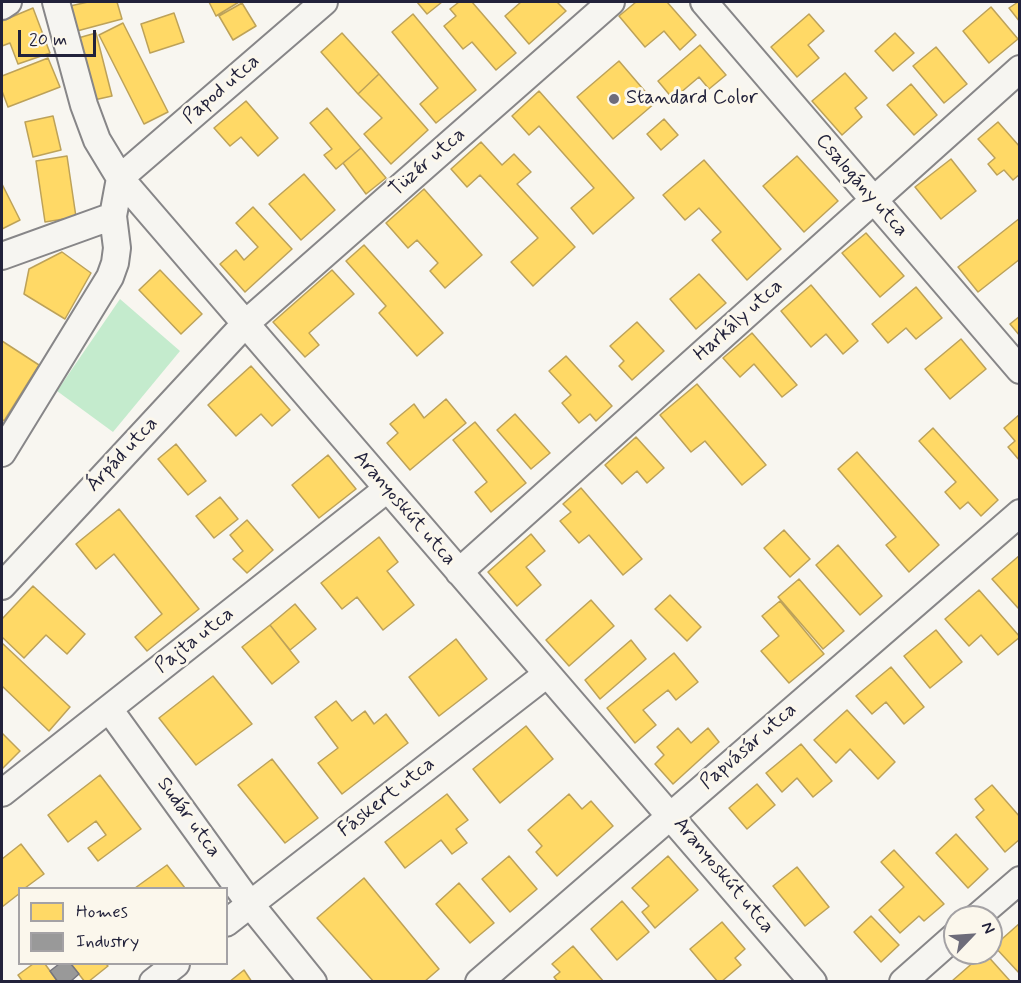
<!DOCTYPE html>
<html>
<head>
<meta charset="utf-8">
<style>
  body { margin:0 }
  #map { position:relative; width:1021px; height:983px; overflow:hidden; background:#f8f6f0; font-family:Mynerve,sans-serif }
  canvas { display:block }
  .frame { position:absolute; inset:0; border:3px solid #22223b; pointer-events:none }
  .legend { position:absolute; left:18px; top:887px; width:210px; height:78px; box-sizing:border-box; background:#fbf7ec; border:2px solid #a4a2a5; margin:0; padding:8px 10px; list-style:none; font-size:18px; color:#22223b }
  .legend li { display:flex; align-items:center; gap:12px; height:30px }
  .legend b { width:30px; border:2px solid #a4a2a5 }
  .north { position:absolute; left:943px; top:905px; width:60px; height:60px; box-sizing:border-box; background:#fbf7ec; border:2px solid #a4a2a5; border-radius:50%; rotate:65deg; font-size:16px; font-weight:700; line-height:24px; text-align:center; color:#22223b }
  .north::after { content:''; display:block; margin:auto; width:21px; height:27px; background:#6d6c7a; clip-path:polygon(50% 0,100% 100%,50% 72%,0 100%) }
  .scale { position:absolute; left:18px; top:30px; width:78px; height:27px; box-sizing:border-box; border:3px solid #22223b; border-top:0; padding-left:8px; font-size:18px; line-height:21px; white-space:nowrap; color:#22223b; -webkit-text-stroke:4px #fbf7ec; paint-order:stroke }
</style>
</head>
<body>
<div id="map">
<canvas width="1021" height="983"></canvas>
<div class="frame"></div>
<ul class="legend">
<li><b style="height:16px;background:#ffd966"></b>Homes</li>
<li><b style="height:16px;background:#999"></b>Industry</li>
</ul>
<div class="north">N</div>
<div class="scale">20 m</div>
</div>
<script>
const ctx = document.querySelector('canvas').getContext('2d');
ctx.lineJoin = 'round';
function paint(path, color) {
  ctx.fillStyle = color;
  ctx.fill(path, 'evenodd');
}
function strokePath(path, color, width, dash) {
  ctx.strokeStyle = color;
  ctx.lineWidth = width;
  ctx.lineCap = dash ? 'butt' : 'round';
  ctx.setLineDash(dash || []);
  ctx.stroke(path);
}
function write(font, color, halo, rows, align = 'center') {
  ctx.font = font + ' Mynerve,sans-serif';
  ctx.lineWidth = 6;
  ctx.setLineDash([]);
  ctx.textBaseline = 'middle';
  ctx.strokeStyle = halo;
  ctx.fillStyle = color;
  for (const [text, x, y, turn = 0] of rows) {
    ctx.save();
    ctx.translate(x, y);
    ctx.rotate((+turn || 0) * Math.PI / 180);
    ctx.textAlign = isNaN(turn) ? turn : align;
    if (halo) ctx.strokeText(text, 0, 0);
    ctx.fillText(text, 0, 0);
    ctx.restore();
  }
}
paint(new Path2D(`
  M120,299L180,351L113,432L57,391Z`), '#c4ebcd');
const homes = new Path2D(`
  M88,2H117L122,19L77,31L70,6Z
  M209,2H239L216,16Z
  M417,2H442L427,14Z
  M459,2H472L516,53L496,70L472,42L463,49L444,26L456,16L450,9Z
  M521,2H557L566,11L529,44L505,16Z
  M636,2H667L696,35L680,50L664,31L645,47L619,16Z
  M1018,2H1020V22L1009,8Z
  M242,3L256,26L233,40L219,16Z
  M991,7L1018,39L989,63L963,31Z
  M33,8L50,53L18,64L10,43L2,46V21Z
  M174,13L184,42L150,53L141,24Z
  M413,14L476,90L436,123L420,104L438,88L392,32Z
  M809,14L824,31L808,45L819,58L797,77L771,47Z
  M123,23L168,112L144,124L99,35Z
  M96,33L112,96L94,100L78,38Z
  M342,33L379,74L358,94L321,52Z
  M895,33L914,53L893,71L875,51Z
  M700,45L726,75L709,89L699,77L673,99L658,81Z
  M936,47L967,84L944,103L913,66Z
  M48,58L60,87L8,107L2,91V76Z
  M619,61L655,103L613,139L577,97Z
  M845,73L867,98L855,108L862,117L842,135L812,101Z
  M379,74L428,130L391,164L364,134L382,118L358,94Z
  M911,84L937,115L914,135L887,105Z
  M539,91L634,198L593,234L571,208L594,188L539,126L529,135L512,116Z
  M246,101L278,138L258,156L241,137L230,146L214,128Z
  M327,108L361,148L336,169L324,155L332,149L310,123Z
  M53,116L61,150L33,157L25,122Z
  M664,119L678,135L661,150L647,134Z
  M998,122L1020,147V174L1013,180L1004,170L997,175L988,164L995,158L978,139Z
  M481,142L502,165L514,154L531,172L517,184L575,247L533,286L511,262L538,238L480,175L467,187L451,169Z
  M361,148L386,178L366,194L343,163Z
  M67,156L76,217L45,222L36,161Z
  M797,156L838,201L804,232L763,186Z
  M951,159L976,191L941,219L915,187Z
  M704,160L781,249L747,280L712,240L721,232L699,208L685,220L663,195Z
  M304,174L335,210L301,240L269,204Z
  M2,184L20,220L2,229Z
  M424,189L482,255L445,288L430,271L438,263L417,240L408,248L386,223Z
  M253,207L292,249L245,292L220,264L236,250L244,260L258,247L236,223Z
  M1020,218V259L978,292L958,267Z
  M866,233L904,276L880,297L842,253Z
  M364,245L443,333L417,356L379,313L386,306L346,261Z
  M62,252L91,273L65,319L24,294L29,269Z
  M160,270L202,314L181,334L139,290Z
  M332,270L354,294L309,333L319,345L305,357L273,322Z
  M699,274L726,303L696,329L670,299Z
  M811,285L858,341L843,354L826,334L811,347L781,311Z
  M916,287L942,318L916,339L906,328L888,343L872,324Z
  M1020,316V336L1010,324Z
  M637,322L664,351L632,380L619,366L624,361L610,346Z
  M752,333L797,385L782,397L754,364L740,377L723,358Z
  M961,339L986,369L950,399L925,369Z
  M2,341L39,365L4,421L2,419Z
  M566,356L612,406L596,421L590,414L579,423L562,403L571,395L549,371Z
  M251,366L290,410L272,426L261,414L236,436L208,405Z
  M697,384L766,465L742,485L705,441L691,452L660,415Z
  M446,399L466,423L410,470L387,443L398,433L390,424L414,404L424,418Z
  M515,414L550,453L531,469L497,430Z
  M1020,414V461L1008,447L1015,441L1004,428Z
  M475,422L526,483L491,512L475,492L487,482L453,440Z
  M933,428L998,500L981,516L968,502L960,509L945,492L956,482L919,441Z
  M636,437L664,468L647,483L637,471L622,484L605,465Z
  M176,444L206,481L188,495L158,459Z
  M857,452L939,545L909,572L886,545L896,537L838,469Z
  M328,455L356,489L319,518L292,485Z
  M581,488L642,559L623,575L589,535L579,543L560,521L571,512L563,504Z
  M220,497L238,519L214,538L196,516Z
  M119,509L199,609L147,651L135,637L162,614L114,554L96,569L76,544Z
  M247,520L273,550L247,573L233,559L243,551L230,535Z
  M784,530L810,559L790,577L764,548Z
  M531,534L545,551L526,567L541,585L517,606L488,572Z
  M379,537L398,562L387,571L414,605L383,630L357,597L342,609L321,583Z
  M838,545L882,596L860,615L816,565Z
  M1020,555V607L1018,608L992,579Z
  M799,579L844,631L823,649L778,597Z
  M33,586L85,634L67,654L46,635L24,658L2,637V619Z
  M979,590L1020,637L998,655L981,635L969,646L945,619Z
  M670,595L701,627L687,641L655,609Z
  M591,600L614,626L569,666L546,640Z
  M780,601L824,654L789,683L761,651L779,636L762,616Z
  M295,604L316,629L290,650L270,625Z
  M270,625L299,662L272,684L242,647Z
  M936,630L962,662L930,688L904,656Z
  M456,639L487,679L439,716L409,677Z
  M631,640L646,659L600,699L585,680Z
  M2,643L70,707L49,731L2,686Z
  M674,653L698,682L676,700L668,690L643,710L656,725L635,743L607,708Z
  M891,667L924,707L904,724L886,702L872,714L856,696Z
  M213,676L252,724L196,765L159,718Z
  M336,701L352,721L365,711L374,724L386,714L408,743L342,794L318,763L338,748L315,717Z
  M847,710L895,762L878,779L850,749L836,763L814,740Z
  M526,726L553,759L500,803L473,769Z
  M678,728L691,743L708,728L719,742L673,784L655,764L664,755L657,747Z
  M2,733L20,751L2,769Z
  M801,744L832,781L813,797L797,778L782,792L766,773Z
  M272,759L318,818L285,843L238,785Z
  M100,775L141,829L98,861L88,848L106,835L96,821L68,842L48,815Z
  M757,784L775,805L747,829L729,808Z
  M992,785L1020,817V839L1005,852L976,817L984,810L975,799Z
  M447,794L468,820L456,829L467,843L452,854L441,840L405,868L385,842Z
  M569,794L582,809L591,801L613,826L557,876L536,852L542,846L528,830Z
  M956,834L988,869L968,888L936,853Z
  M21,844L44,874L25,888H20V893L2,907V859Z
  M894,850L944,904L924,921L919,916L900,933L879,910L904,887L881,862Z
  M509,856L537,889L510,912L482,879Z
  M668,856L698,890L655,928L642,912L649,906L632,888Z
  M167,865L185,888H135Z
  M797,867L829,907L805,926L773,886Z
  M364,878L439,969L424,982H374L317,918Z
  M459,883L494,923L470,943L436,904Z
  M622,901L649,932L617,960L591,929Z
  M871,916L899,945L881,962L854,932Z
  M722,922L745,949L735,958L741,965L721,982H718L690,949Z
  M1020,923V974L994,946Z
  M573,946L604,982H558L554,977L560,972L552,964Z
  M985,953L1011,982L952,981L984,953Z
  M33,964H45L58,982H23L18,975Z
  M71,964H106L108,966L88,982H85Z
  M244,970L252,982H229Z`);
paint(homes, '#ffd966');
strokePath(homes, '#bda259', 1.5);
const industry = new Path2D(`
  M59,964H71L79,974L70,982H58L50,971Z`);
paint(industry, '#999');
strokePath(industry, '#75757d', 1.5);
const minor = new Path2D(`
  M56,2L84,105L97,140L120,178L813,982
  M704,2L1020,370
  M2,6L8,2
  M2,256L113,216
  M2,453L110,277L115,263L117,248L113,216L120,178L324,2
  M459,572L1020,69
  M2,586L245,324L611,2
  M109,709L250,904L313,982
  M2,793L387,489
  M977,917L1020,880
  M226,923L547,674
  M153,982L176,964
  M479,982L1020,513
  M903,982L955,936`);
strokePath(minor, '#878688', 30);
strokePath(minor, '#f6f5f1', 26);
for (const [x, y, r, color] of [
  [614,99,6,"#6d6c7a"]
]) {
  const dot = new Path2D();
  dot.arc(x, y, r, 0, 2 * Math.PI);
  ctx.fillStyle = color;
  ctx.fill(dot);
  strokePath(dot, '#fbf7ec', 2);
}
write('20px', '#22223b', '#fbf7ec', [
  ["Papod utca",222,90,-41],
  ["Tüzér utca",428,163,-41],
  ["Csalogány utca",861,186,49],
  ["Harkály utca",739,321,-42],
  ["Árpád utca",123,455,-47],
  ["Aranyoskút utca",404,509,49],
  ["Pajta utca",195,641,-38],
  ["Papvásár utca",749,747,-41],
  ["Fáskert utca",387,798,-38],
  ["Sudár utca",188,818,54],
  ["Aranyoskút utca",723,876,50]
]);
write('20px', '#22223b', '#fbf7ec', [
  ["Standard Color",626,99]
], 'left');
</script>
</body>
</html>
